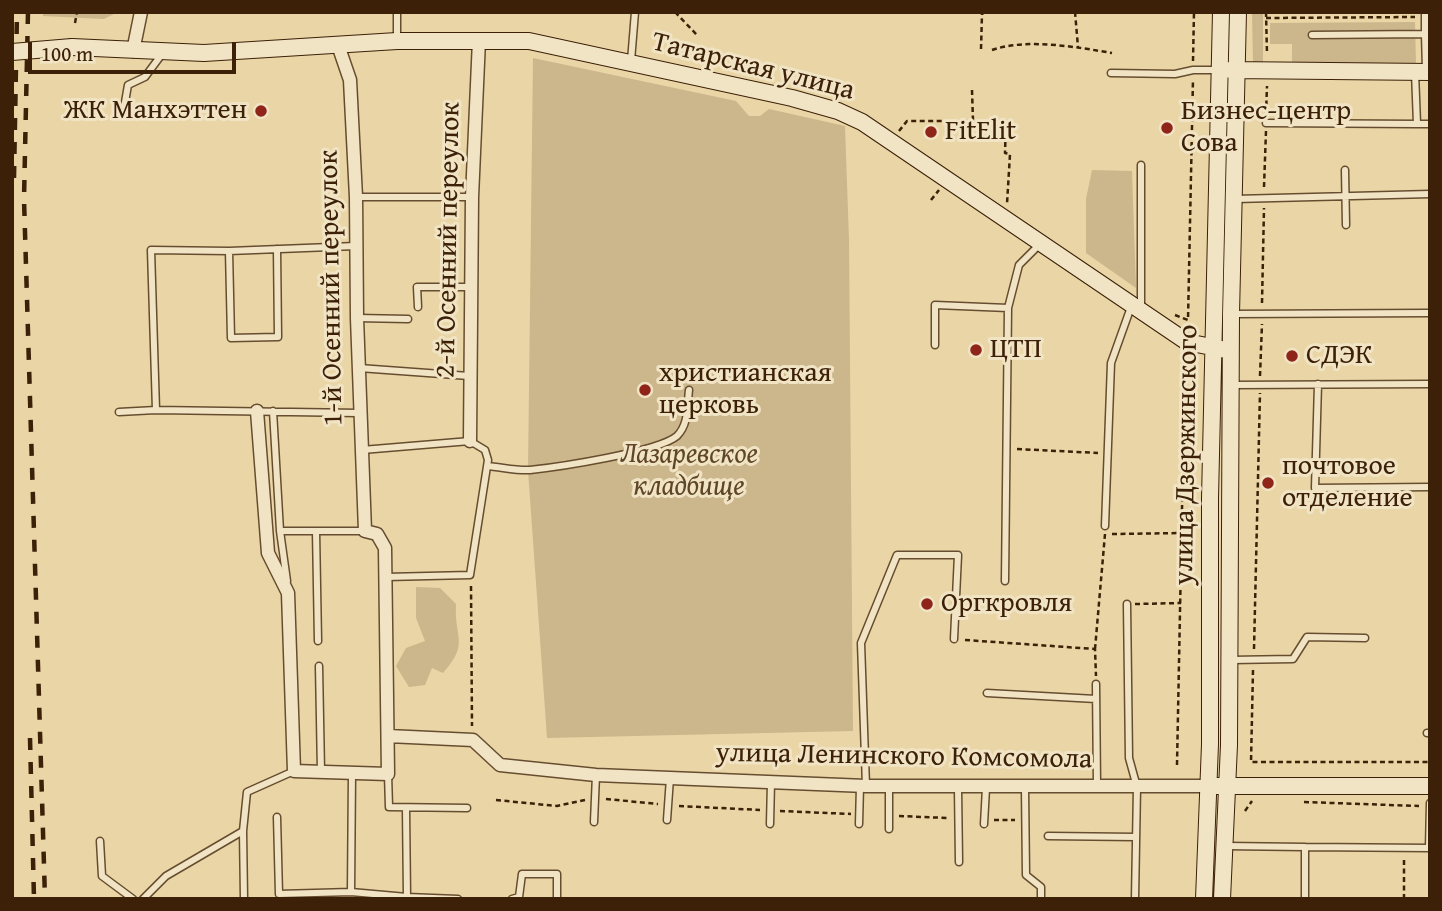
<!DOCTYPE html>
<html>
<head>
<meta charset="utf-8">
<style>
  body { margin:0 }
  #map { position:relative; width:1442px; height:911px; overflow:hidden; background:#e9d5a6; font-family:"Gentium Book Plus",serif }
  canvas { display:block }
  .frame { position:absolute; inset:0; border:14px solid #3c2007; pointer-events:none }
  .scale { position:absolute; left:28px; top:42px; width:208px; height:32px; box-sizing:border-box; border:4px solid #3c2007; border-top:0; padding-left:9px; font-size:21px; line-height:24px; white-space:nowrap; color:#3c2007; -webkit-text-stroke:5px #f1e4c5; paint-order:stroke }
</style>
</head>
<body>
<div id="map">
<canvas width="1442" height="911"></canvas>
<div class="frame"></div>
<div class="scale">100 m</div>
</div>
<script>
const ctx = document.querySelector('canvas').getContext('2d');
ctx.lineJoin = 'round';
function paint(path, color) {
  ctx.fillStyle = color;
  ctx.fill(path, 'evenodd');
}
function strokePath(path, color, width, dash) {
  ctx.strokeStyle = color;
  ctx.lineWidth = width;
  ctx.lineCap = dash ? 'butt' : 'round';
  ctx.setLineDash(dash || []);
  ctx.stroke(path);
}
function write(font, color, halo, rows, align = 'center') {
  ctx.font = font + ' "Gentium Book Plus",serif';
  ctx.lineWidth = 6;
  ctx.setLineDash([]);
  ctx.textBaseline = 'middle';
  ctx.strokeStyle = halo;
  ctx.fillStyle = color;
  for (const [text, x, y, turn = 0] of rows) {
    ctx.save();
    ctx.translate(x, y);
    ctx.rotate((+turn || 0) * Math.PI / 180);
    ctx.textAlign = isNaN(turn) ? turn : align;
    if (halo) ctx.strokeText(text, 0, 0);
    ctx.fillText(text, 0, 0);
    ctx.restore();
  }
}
paint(new Path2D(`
  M43,12H118L104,19L43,16Z
  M1252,12H1263V63L1253,62Z
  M1415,22L1416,65L1292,64V44H1270V23Z
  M533,58L736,101L749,116H760L769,109L845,126L849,240L853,731L547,738L528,470Z
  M1092,170L1132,171L1136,288L1086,253V199Z
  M416,587L440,588L456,604C454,639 470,643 443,673L432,668L425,685L409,687L396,666L406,648L425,641L416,618Z`), '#ccb68b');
const lane = new Path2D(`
  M1425,34V12
  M1312,35L1425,34L1426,70
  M397,38V12
  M631,61L635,12
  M1415,72L1417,124H1430
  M1111,73L1175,74L1193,70H1218
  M124,108L128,85L145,77L162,54
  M1266,123L1417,124
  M1141,165V307
  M1345,170L1346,225
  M356,197H472
  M1235,199L1430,194
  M356,246L229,251L151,250L156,410L359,413
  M229,251L231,338L278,337L277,249
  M418,307L417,287H471
  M1232,314L1430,313
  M357,318L408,319
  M935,345V305L1008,308L1019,265L1039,245
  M359,368L469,376
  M1318,384L1315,488L1430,487
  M1232,385L1430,384
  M273,411L280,531H365
  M119,412L156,410
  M362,450L470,441L485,450L488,460L470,575L386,577
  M487,466C501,467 517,471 530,470C558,467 658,452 677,436C689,424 687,406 689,390
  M1105,526L1111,363L1131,307
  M280,531L287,581
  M316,531L318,641
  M1005,581L1008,308
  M1127,604L1129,758L1137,787L1135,899
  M1231,660L1293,659L1307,637L1365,638
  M319,666L321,772
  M1096,684L1097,786
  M987,693L1096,699
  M1427,733H1430
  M388,774L389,807L467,808
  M866,786L861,643L897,555H958L954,639
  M958,788L959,862
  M1025,788L1026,875L1041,887V899
  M406,809L407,897L458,899
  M277,817L279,894L351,892L407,897
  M667,820L670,778
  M594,822L596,775
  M770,824L771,782
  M859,824L860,786
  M984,824L986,788
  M889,829V787
  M1048,836L1136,837
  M100,841L102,876L133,899
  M1225,846L1305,847V899
  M1305,847L1430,848
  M1429,848L1430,803
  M351,892L352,773
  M143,899L166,876L243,831
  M244,899L243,831L247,792L294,771
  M512,899L519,897L522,874H557V899`);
const street = new Path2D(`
  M133,51L141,12
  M257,411L268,553L288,593L294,771L388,774L385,548L377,534L365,531L357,318L356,197L350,80L338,45
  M470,441L472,197L479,40
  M388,736L473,740L500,765L596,775L866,786H1206`);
const secondary = new Path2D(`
  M72,47L204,53L397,41H529L792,98L838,111L862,122L1187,342L1231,351
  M1230,70L1430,72
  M1215,786H1430
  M1204,899L1210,744V498L1221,12
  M1222,899L1229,745L1231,314L1238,12`);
strokePath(lane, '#674d2f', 9);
strokePath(street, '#674d2f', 15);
strokePath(secondary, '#3c2007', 18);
strokePath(new Path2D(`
  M675,12L697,35
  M1075,12L1078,47
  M1266,12L1267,54
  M1266,18L1415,17
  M75,23L77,12
  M981,49L982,14L985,12
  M992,50C1027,38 1076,47 1112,53
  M1193,61L1194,12
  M972,90L973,121H1006L1005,153L1010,154L1007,204
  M1266,114L1267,86
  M899,131L907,121H973V125
  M1264,187L1266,131
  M931,200L939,190
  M1262,303L1264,208
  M1175,315L1188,320L1193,79
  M1260,376L1262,324
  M1017,449L1098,453
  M1112,534L1182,533
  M471,586L472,726
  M1135,604L1181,603
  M965,640L1095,649L1096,676
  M1095,649L1105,534
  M1254,649L1260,393
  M1253,670L1251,762H1430
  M1177,765L1185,356
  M606,799L658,804
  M496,800L557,806L585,800
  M1304,802L1419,806
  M679,806L760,810
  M780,811L851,814
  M1245,811L1252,801
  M899,816L948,818
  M994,820H1015
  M1404,899V857`), '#3c2007', 2.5, [5, 3.5]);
strokePath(lane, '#f1e4c5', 6);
strokePath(street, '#f1e4c5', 12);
strokePath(secondary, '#f1e4c5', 16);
strokePath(new Path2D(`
  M28,12L24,199L45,899
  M14,178L17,12
  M30,738L34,899`), '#3c2007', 4.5, [12, 12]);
const secondaryBridge = new Path2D(`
  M12,52L72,47`);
strokePath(secondaryBridge, '#3c2007', 18, []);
strokePath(secondaryBridge, '#f1e4c5', 16);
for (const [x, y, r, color] of [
  [261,111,7,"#8f2418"],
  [1167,128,7,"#8f2418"],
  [931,132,7,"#8f2418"],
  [976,350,7,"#8f2418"],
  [1292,356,7,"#8f2418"],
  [645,390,7,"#8f2418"],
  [1268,483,7,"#8f2418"],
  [927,604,7,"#8f2418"]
]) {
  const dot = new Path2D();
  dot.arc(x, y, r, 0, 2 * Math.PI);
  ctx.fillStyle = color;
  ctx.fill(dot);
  strokePath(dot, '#f1e4c5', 2.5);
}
write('28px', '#3c2007', '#f1e4c5', [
  ["Татарская улица",753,67,14],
  ["2-й Осенний переулок",449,240,-89],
  ["1-й Осенний переулок",332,288,-91],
  ["улица Дзержинского",1187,455,-89],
  ["улица Ленинского Комсомола",904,757,1]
]);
write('28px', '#3c2007', '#f1e4c5', [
  ["ЖК Манхэттен",247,111,"right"],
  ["Бизнес-центр",1181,112],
  ["Сова",1181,144],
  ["FitElit",945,132],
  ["ЦТП",990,350],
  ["СДЭК",1306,356],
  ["христианская",659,374],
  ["церковь",659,406],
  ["почтовое",1282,467],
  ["отделение",1282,499],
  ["Оргкровля",941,604]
], 'left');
write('italic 28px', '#604628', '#f1e4c5', [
  ["Лазаревское",689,455],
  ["кладбище",689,487]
]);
</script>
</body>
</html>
